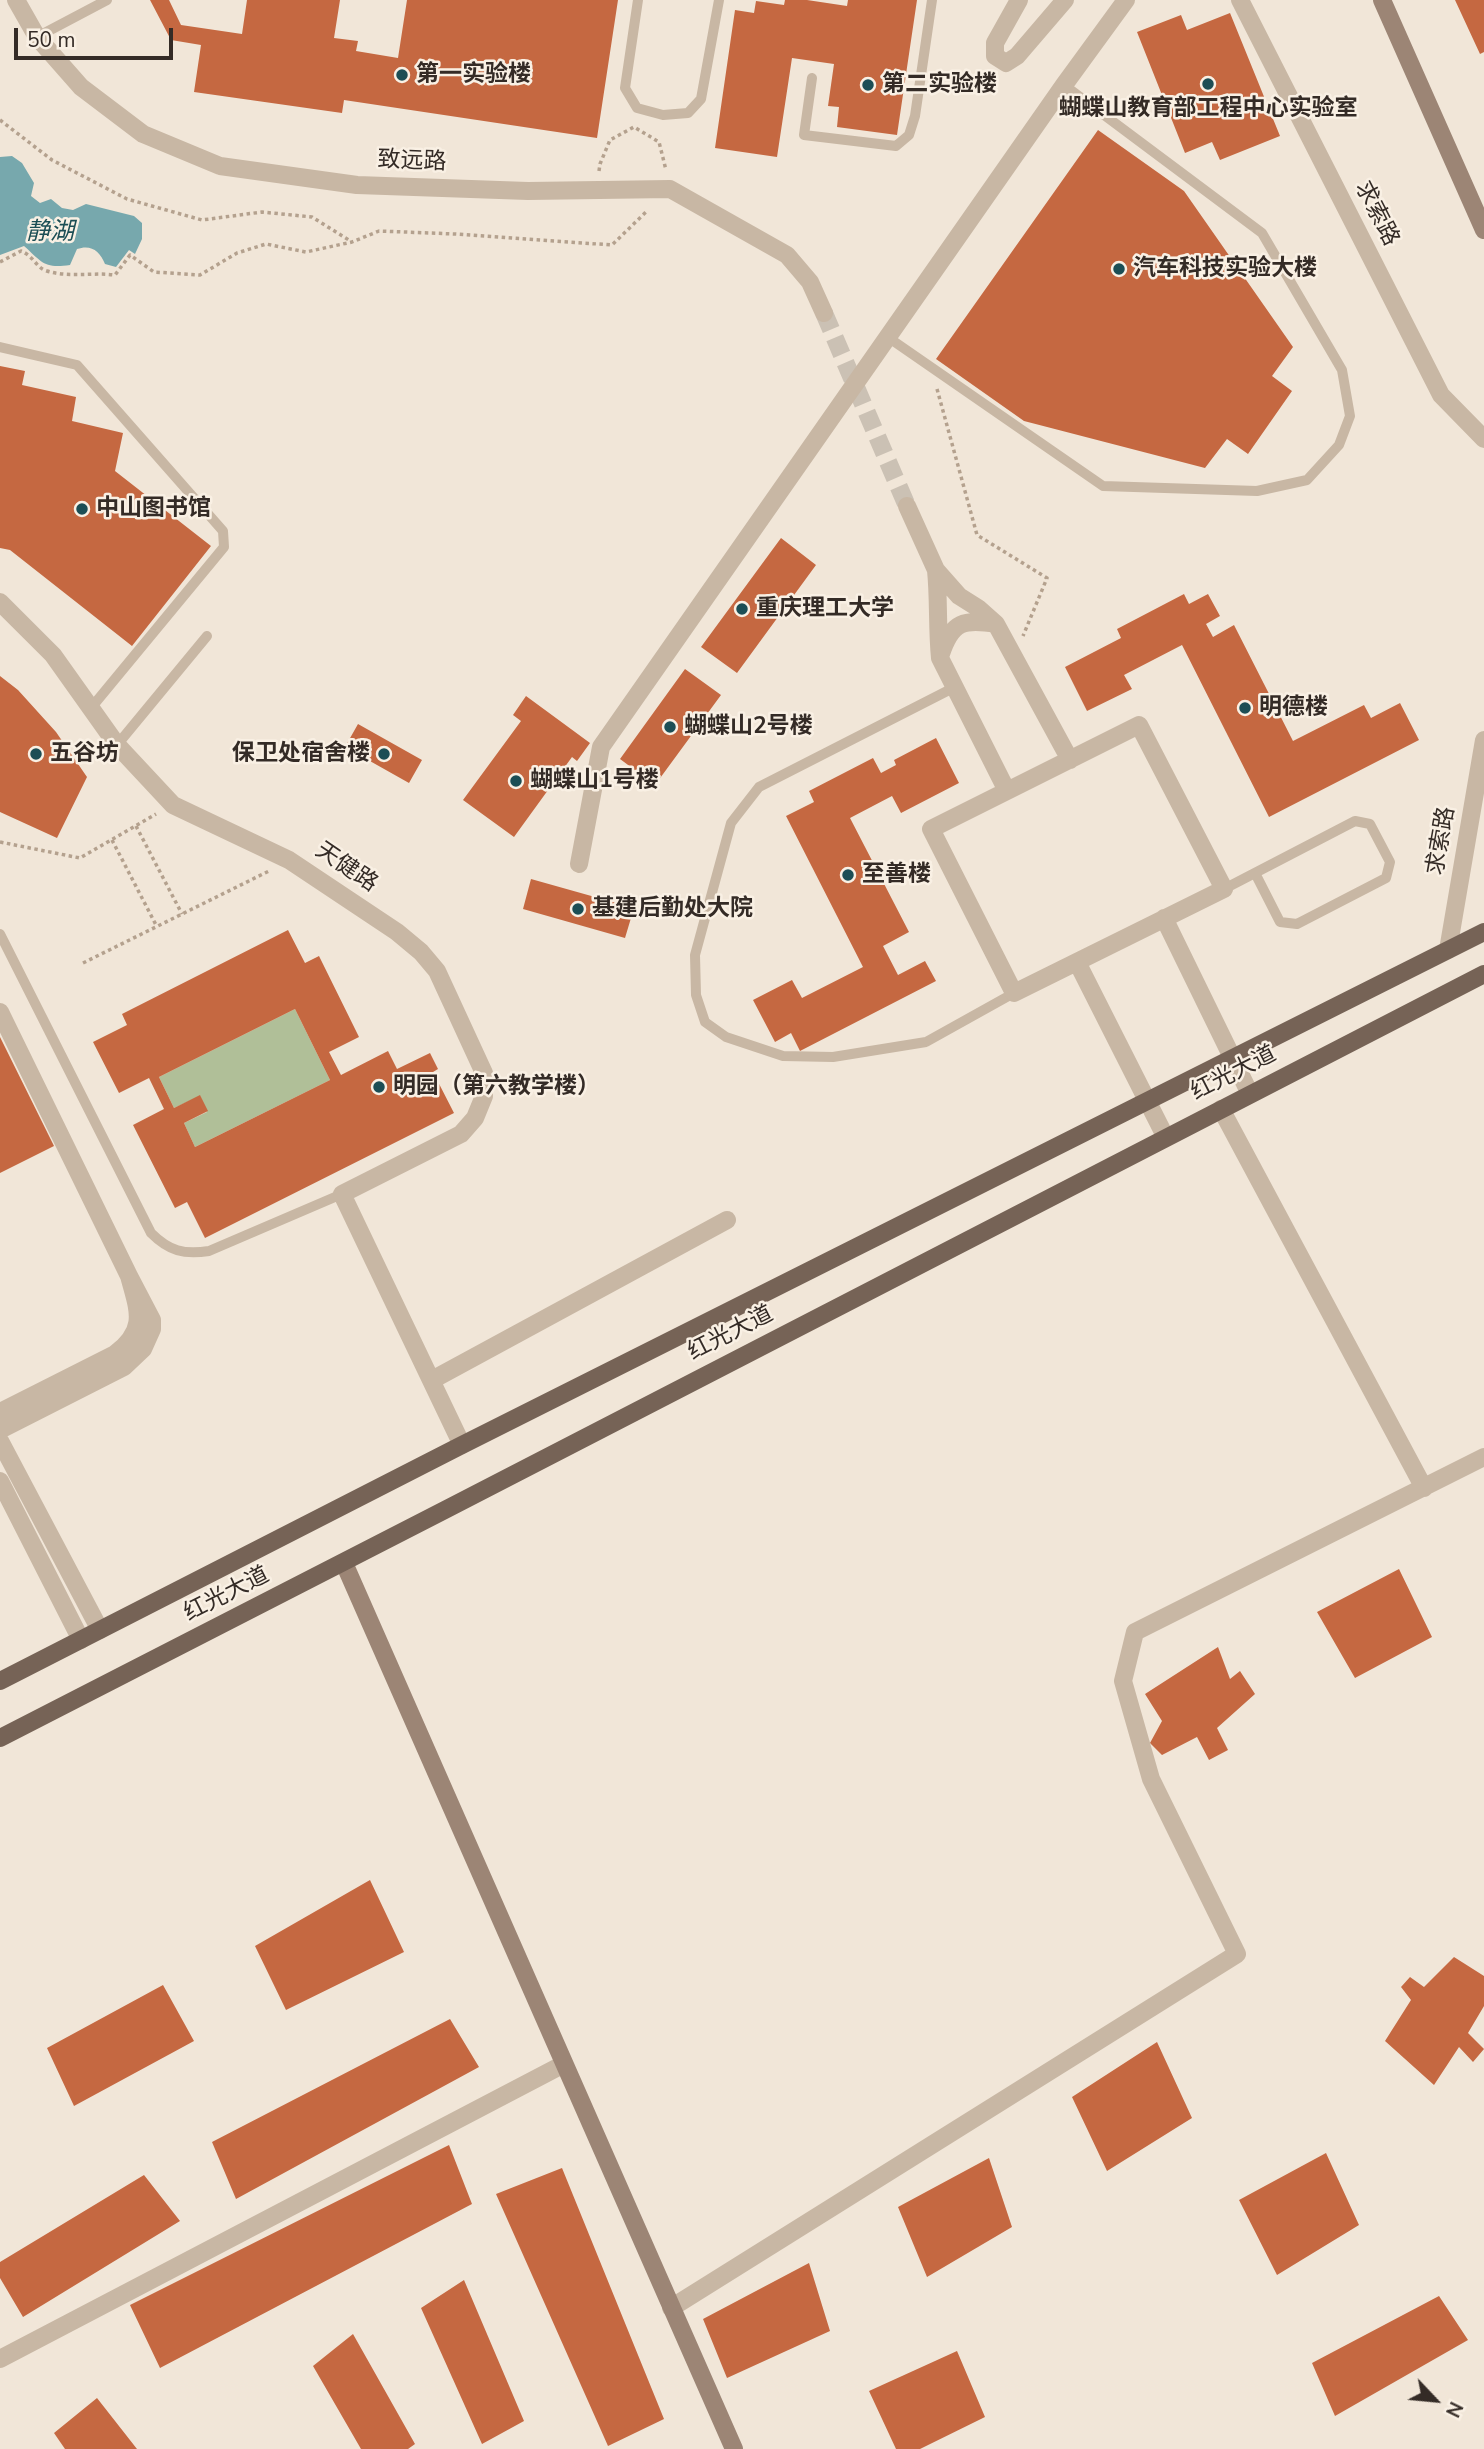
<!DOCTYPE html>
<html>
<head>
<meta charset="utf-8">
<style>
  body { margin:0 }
  #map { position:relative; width:1484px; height:2449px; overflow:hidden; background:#f1e6d8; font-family:"Nunito Sans",sans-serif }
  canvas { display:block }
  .north { position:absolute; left:1400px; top:2365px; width:70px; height:70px; -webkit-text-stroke:5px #f9f0e4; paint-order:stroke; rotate:116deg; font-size:19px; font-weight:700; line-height:28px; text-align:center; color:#342b26 }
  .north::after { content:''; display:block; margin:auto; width:24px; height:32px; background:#342b26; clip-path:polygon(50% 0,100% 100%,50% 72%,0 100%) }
  .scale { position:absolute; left:14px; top:28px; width:159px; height:32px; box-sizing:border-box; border:4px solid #342b26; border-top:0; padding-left:9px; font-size:21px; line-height:24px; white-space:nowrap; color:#342b26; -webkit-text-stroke:5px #f9f0e4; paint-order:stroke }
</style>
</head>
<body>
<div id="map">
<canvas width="1484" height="2449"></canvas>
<div class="north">N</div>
<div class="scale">50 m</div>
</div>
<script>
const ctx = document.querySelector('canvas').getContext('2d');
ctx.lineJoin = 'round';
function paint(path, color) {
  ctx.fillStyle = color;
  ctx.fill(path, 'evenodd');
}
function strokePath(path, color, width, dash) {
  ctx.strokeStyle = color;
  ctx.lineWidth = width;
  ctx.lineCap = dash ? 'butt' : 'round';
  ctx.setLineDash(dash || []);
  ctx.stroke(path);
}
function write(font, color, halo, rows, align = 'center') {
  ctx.font = font + ' "Nunito Sans","Noto Sans SC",sans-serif';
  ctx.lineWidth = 5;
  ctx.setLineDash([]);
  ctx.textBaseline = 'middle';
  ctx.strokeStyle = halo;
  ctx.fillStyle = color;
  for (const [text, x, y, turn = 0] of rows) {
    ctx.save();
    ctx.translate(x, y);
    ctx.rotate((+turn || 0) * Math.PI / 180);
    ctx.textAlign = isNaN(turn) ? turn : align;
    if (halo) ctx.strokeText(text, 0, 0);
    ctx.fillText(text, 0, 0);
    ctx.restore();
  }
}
paint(new Path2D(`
  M295,1009L330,1080L195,1147L184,1123L207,1112L200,1096L174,1108L159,1077Z`), '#b0bf98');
paint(new Path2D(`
  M12,156L22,163L34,183L31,196L40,203L51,199L62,208L73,210L86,204L134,216L142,223V239L135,254L129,250L116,267L105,264C100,251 91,244 77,249L70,265C44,269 42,262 24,246L0,255V157Z`), '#77a8ad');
paint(new Path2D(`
  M150,0H169L181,25L242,34L247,0H340L334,38L358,41L356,51L398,58L407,0H618L597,138L344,100L342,113L194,92L201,45L171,40Z
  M785,0H807L847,6L848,0H917L897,135L837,127L839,107L828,106L834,64L792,58L777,157L715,148L735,10L754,13L756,1L784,5Z
  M1455,0H1484V52L1480,54Z
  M1230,13L1280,136L1220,160L1212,142L1185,153L1137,32L1181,15L1187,30Z
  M1098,130L1184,191L1293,347L1272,376L1292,391L1248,454L1227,439L1205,468L1024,421L936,359Z
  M0,366L25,371L22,385L76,397L72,421L123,433L115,471L211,546L132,646L10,550L0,548Z
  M781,538L816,565L737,673L701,647Z
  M1184,594L1189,604L1208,594L1220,616L1206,624L1213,637L1234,625L1293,741L1364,705L1371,718L1400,703L1419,740L1269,817L1182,645L1124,675L1132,689L1087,711L1065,667L1121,638L1117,629Z
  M685,669L721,695L655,785L620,759Z
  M0,676L18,690L56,732L87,777L57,838L0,812Z
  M526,696L590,743L577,761L572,757L514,837L463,800L521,721L513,715Z
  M358,724L422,760L409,783L345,747Z
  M936,738L959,783L901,813L892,796L850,818L909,932L883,946L898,975L925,961L936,981L800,1051L791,1033L775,1042L753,1000L792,980L802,998L863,967L786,816L814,802L809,791L873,758L881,773L896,765L894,760Z
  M531,879L634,908L625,938L523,909Z
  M288,930L305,963L319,956L359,1037L329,1052L341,1075L388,1051L397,1069L430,1053L438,1069L433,1072L454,1113L205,1238L187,1202L175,1208L133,1125L164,1109L149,1078L119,1093L93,1042L127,1025L122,1014ZM295,1009L330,1080L195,1147L184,1123L208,1111L200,1095L174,1108L159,1077Z
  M0,1037L54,1146L0,1173Z
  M1399,1569L1432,1637L1355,1678L1317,1612Z
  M1218,1647L1230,1679L1240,1671L1255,1694L1217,1728L1228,1750L1209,1760L1197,1737L1162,1755L1150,1743L1162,1721L1145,1694Z
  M370,1880L404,1952L286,2010L255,1946Z
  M1454,1957L1484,1976V2006L1468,2033L1484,2049L1473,2062L1459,2047L1434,2085L1385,2041L1411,2000L1401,1987L1410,1977L1424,1987Z
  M163,1985L194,2041L74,2106L47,2048Z
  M450,2019L479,2067L236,2199L212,2142Z
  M1157,2042L1192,2118L1107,2171L1072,2097Z
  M449,2145L472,2204L160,2368L130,2305Z
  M1326,2153L1359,2225L1277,2275L1239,2200Z
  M989,2158L1012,2227L927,2277L898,2207Z
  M562,2168L664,2419L608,2446L496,2194Z
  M144,2175L180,2221L23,2317L0,2278V2262Z
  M809,2263L830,2331L727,2378L703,2319Z
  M464,2280L524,2421L482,2444L421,2308Z
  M1439,2296L1468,2340L1335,2416L1312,2363Z
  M353,2334L415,2444L408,2449H361L313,2366Z
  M957,2351L985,2417L920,2449H896L869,2391Z
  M97,2398L137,2449H65L54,2433Z`), '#c56841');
strokePath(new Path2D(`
  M824,313L907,506`), '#cbc1b4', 18, [18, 9]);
strokePath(new Path2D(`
  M0,120L52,160L127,199L202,220L262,212L312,217L352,242
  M599,171L600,164L610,140L634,127L659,142L666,170
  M0,262L21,251C34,256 36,268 47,271C70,278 92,272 115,275L130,255L154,272L200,275L237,253L266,244L306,252L352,242L379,231L455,234L612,245L648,210
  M937,389L977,535L1047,578L1023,636
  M136,826L182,914
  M112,840L156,925
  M0,842L80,858L156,814
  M83,963L269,871`), '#b4a18e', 3.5, [3.5, 3.5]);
strokePath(new Path2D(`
  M638,0L625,88L637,108L663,115L688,113L701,99L719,0
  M37,37L107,0
  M812,78L804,135L896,146L909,135L915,116L932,0
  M889,338L1103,486L1257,491L1307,480L1339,445L1350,416L1342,370L1262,233L1064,85
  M0,347L77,365L223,531L224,547L91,708
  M955,687L759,787L731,823L695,955L696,995L705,1022L726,1037L783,1056L833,1057L926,1042L1014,993
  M117,745L207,636
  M1224,889L1355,821L1370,824L1390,862L1386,878L1297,924L1280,922L1255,873
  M0,934L151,1233C169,1251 184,1255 209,1251L342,1194`), '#c8b7a4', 10);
strokePath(new Path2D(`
  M16,0L37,37L81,87L143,134L220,166L357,185L528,191L670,189L787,255L810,282L824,313
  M1019,0L995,43V56L1006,63L1017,56L1065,0
  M1240,0L1441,395L1484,439
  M907,506L936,570
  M0,602L53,655L117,745L173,805L289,860L397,932L421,952L437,971L484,1073V1096L475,1118L461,1134L342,1194L462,1445
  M941,654C952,621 964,619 996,624
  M1139,725L1224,889L1014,993L931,829Z
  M1007,791L940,658C937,628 939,599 936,570L959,596L978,608L996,624L1070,760
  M579,864L601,747L1064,85L1126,0
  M1164,918L1250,1094
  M1448,950L1484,740
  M1077,962L1165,1136
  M0,1012L129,1276
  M1221,1109L1424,1488
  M432,1380L727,1220
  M0,1412L115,1354C148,1329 138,1310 129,1276L152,1320V1329L143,1349L124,1367L0,1430
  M0,1441L100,1630
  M0,1481L81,1640
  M671,2308L1237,1954L1151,1779L1123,1681L1135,1632L1484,1457
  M0,2359L564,2064`), '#c8b7a4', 18);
strokePath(new Path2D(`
  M1382,0L1484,230
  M344,1563L734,2449`), '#9c8575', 18);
strokePath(new Path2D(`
  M0,1681L462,1445L1484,932
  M0,1738C496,1486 988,1227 1484,974`), '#766356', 18);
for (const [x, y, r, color] of [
  [402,75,7,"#1c4e55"],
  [1208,84,7,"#1c4e55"],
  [868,85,7,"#1c4e55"],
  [1119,269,7,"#1c4e55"],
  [82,509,7,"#1c4e55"],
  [742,609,7,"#1c4e55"],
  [1245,708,7,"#1c4e55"],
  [670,727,7,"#1c4e55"],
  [36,754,7,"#1c4e55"],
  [384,754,7,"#1c4e55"],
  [516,781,7,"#1c4e55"],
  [848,875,7,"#1c4e55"],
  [578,909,7,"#1c4e55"],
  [379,1087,7,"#1c4e55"]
]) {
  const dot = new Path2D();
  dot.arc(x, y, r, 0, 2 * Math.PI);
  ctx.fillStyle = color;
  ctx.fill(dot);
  strokePath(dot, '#f9f0e4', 2.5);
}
write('bold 23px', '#342b26', '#f9f0e4', [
  ["第一实验楼",416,75],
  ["第二实验楼",882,85],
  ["蝴蝶山教育部工程中心实验室",1208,109,"center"],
  ["汽车科技实验大楼",1133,269],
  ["中山图书馆",96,509],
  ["重庆理工大学",756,609],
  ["明德楼",1259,708],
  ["蝴蝶山2号楼",684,727],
  ["五谷坊",50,754],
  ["保卫处宿舍楼",370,754,"right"],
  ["蝴蝶山1号楼",530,781],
  ["至善楼",862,875],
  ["基建后勤处大院",592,909],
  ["明园（第六教学楼）",393,1087]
], 'left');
write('23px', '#342b26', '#f9f0e4', [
  ["致远路",412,162,2],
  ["求索路",1376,214,63],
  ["求索路",1442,841,-80],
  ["天健路",346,868,34],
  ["红光大道",1234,1074,-27],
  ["红光大道",731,1334,-27],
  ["红光大道",227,1595,-27]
]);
write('italic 24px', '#1c4e55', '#f9f0e4', [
  ["静湖",50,233]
]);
</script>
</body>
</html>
